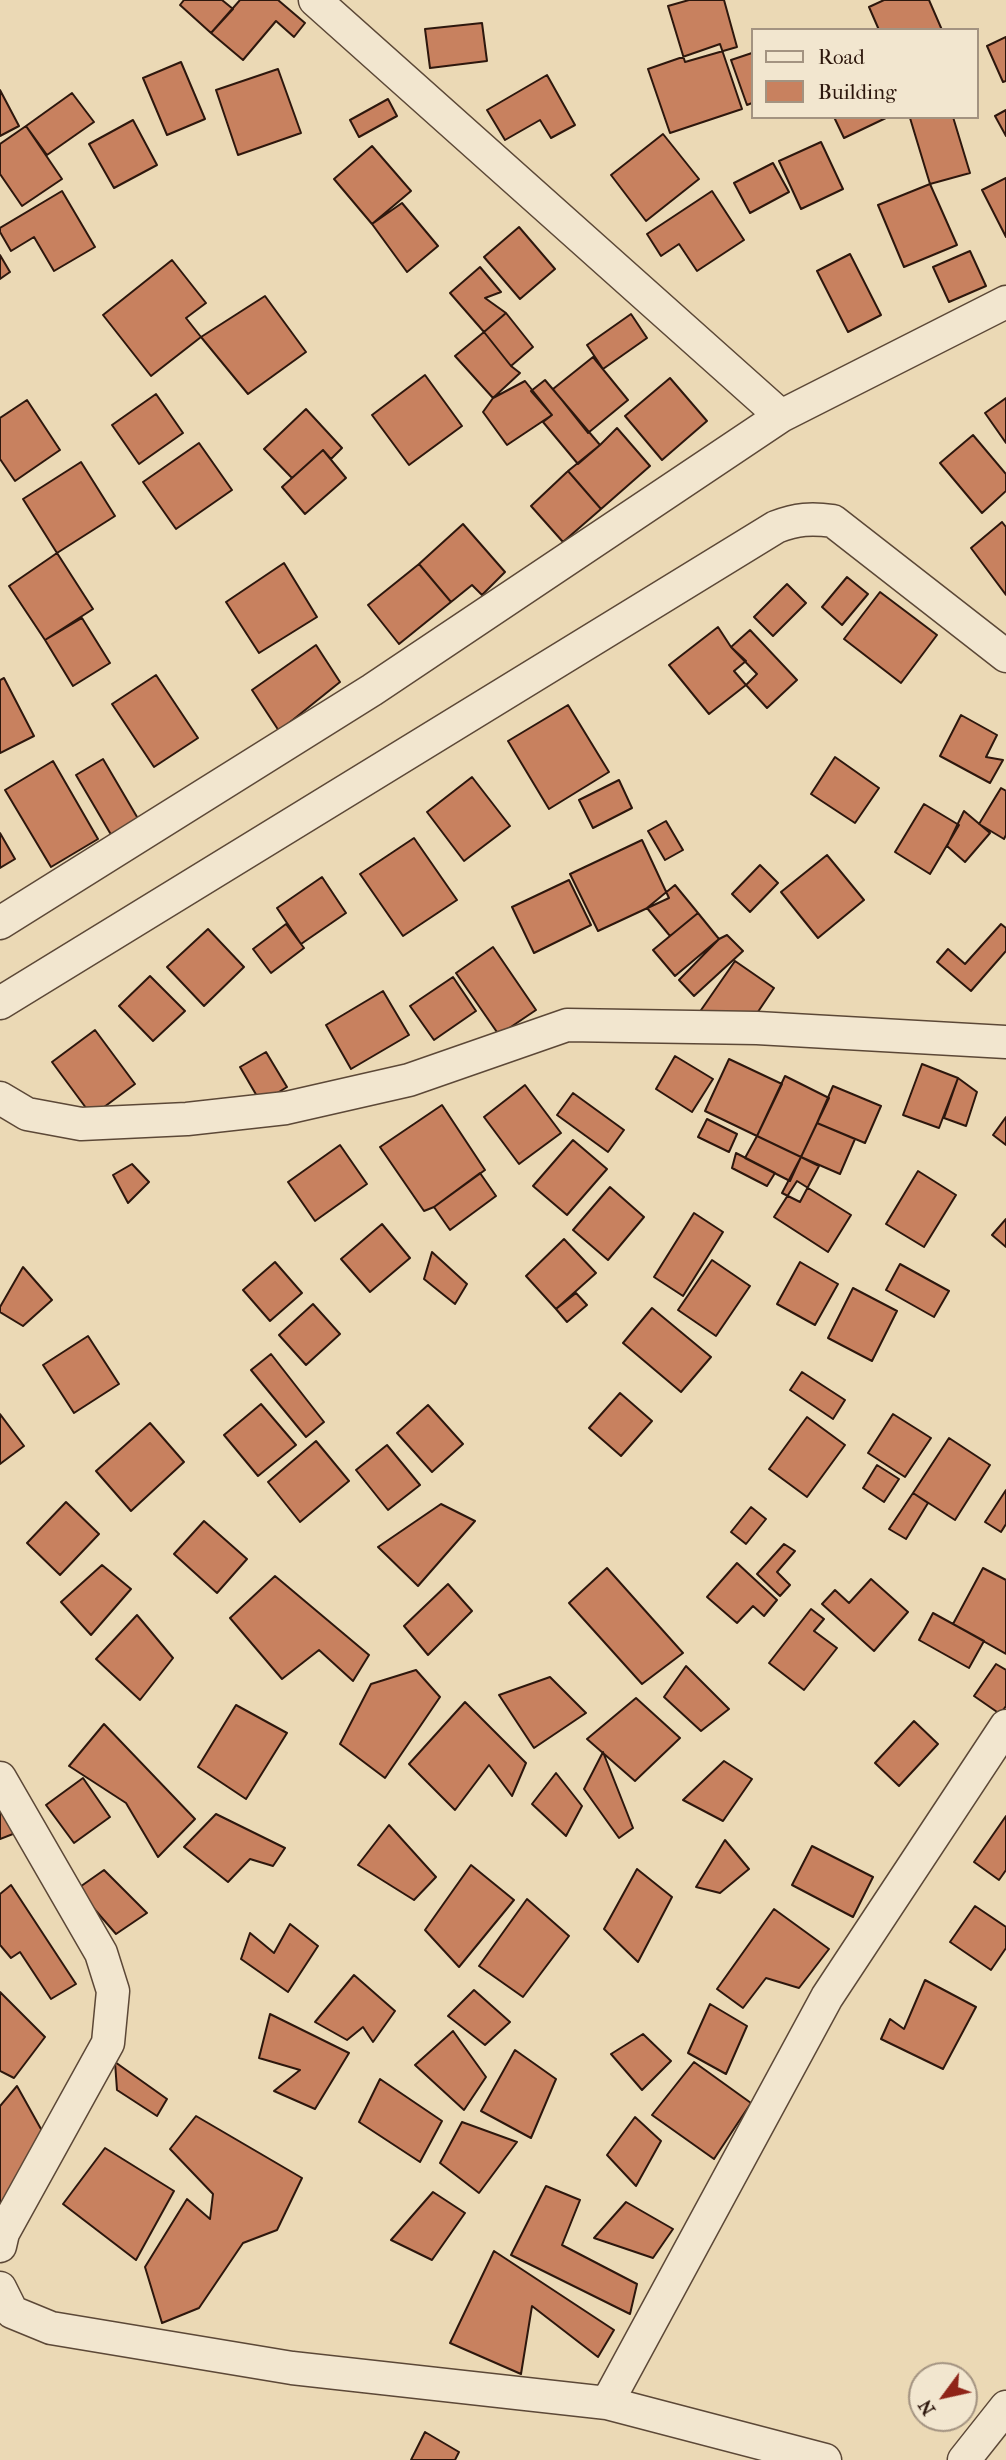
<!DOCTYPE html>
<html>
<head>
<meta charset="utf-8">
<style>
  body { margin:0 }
  #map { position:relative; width:1006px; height:2460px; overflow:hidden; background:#ebd9b5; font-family:"IM FELL French Canon",serif }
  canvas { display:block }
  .legend { position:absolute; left:751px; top:28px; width:228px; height:91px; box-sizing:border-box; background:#f2e6cf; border:2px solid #a39381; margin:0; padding:9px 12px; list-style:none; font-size:21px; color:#2d170d }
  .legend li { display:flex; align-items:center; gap:14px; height:35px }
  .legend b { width:35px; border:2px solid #a39381 }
  .north { position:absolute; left:908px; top:2362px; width:70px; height:70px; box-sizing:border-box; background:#f2e6cf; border:2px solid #a39381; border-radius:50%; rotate:237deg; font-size:19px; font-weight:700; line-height:28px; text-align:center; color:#2d170d }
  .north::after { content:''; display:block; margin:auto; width:24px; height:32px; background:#8f2418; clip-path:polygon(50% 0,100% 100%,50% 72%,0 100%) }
</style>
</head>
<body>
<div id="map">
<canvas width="1006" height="2460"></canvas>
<ul class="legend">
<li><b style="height:9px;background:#f2e6cf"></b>Road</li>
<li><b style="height:19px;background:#c8815f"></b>Building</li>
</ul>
<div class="north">N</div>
</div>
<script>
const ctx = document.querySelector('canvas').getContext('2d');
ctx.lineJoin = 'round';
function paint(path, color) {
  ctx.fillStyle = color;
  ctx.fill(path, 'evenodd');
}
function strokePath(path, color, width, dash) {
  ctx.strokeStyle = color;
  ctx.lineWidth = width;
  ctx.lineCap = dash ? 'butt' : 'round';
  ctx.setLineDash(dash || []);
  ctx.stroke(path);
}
const building = new Path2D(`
  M184,0H222L233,9L211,33L180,5Z
  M240,0H278L305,23L294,37L276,21L243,60L211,33Z
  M689,0H724L737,47L685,62L668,6Z
  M884,0H929L942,30H879L869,7Z
  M482,23L487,61L430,68L425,29Z
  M1006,37V81L1003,82L987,46Z
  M720,44L742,109L670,133L648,69Z
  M752,53V103L747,105L731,60Z
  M181,62L205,119L167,135L143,78Z
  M278,69L301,133L238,155L216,90Z
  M547,75L575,125L551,138L540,120L505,140L487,110Z
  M0,90L19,126L0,136Z
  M72,93L94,122L47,155L26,126Z
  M388,99L397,116L359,137L350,120Z
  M1006,110V136L995,116Z
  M834,117H888L844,138Z
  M953,117L970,173L930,184L910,118Z
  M133,120L157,165L114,188L89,144Z
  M26,126L62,179L22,206L0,174V144Z
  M663,134L699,179L646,221L611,175Z
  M821,142L843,189L801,209L779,161Z
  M372,146L411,191L372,224L334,179Z
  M773,163L789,192L750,213L734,183Z
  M1006,178V237L982,190Z
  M930,184L957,245L904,267L878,205Z
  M62,191L95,247L54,271L34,237L11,251L0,232V228Z
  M712,191L744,240L697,271L679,244L661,256L647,234Z
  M402,203L438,246L407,272L372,224Z
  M519,227L555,269L520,299L484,257Z
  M970,251L986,286L949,302L933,267Z
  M850,254L881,315L848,332L817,271Z
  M0,255L10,272L0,279Z
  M172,260L206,303L186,318L201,337L151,376L103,315Z
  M480,267L501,292L485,298L506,313L484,332L450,293Z
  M265,296L306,352L248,394L201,337Z
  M506,313L533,347L511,366L484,332Z
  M631,314L647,338L603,369L587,345Z
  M484,332L511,366L520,373L493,398L455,356Z
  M593,357L628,400L588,433L553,389Z
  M425,375L462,426L409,465L372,415Z
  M670,378L707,421L662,460L625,416Z
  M545,380L600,445L578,464L543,422L552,415L531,391Z
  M525,381L552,415L507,445L483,412L493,398Z
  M156,394L183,433L139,464L112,425Z
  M1006,398V443L985,413Z
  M27,400L60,450L15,481L0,459V418Z
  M306,409L342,448L331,459L323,450L292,478L264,449Z
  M617,428L650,466L601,509L568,471L600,445Z
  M973,435L1006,474V491L982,513L940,463Z
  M199,443L232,490L176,529L143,482Z
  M323,450L346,478L305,514L282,487Z
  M81,462L115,516L57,553L23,499Z
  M568,471L601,509L563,542L531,506Z
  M1002,522L1006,527V595L971,548Z
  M463,524L505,572L482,595L472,585L451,602L419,564Z
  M57,553L93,609L45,640L9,586Z
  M284,563L317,617L259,653L226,602Z
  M419,564L451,602L399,644L368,605Z
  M847,577L868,594L842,625L822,607Z
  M787,584L806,603L773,636L754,617Z
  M880,592L937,635L901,683L844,639Z
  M82,618L110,663L73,686L45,640Z
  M718,627L731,647L746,661L734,671L746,685L709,714L669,665Z
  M750,630L797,680L767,708L746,685L757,674L731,647Z
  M316,645L340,682L279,731L252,690Z
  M156,675L198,738L154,767L112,704Z
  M4,678L34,736L0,753V680Z
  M568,705L609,772L549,809L508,741Z
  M961,715L997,735L986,757L1003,760L990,783L940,756Z
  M835,757L879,788L855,823L811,794Z
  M103,759L140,822L113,838L76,775Z
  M53,761L98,839L51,867L5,790Z
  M472,777L510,826L464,861L427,812Z
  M619,780L632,808L593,828L579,800Z
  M1001,788L1006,791V835L1004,839L979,824Z
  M924,804L959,825L930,874L895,852Z
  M964,811L990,833L965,862L947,846Z
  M666,821L683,850L665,860L648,831Z
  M0,833L15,859L0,868Z
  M414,838L457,900L403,936L360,874Z
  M642,840L669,898L598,931L570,874Z
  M827,855L864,900L818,938L781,892Z
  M760,865L778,883L750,912L732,894Z
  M322,877L346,913L301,944L277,908Z
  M569,880L591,925L534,953L512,907Z
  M675,885L698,913L670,936L647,908Z
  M698,913L719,939L675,976L653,950Z
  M286,924L304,948L271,973L253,949Z
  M1001,924L1006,928V951L971,991L937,962L948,949L965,964Z
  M208,929L244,967L204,1006L167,967Z
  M727,935L743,951L694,996L679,980L719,939Z
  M493,947L536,1010L499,1035L456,973Z
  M735,961L774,988L739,1040L699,1013Z
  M150,976L185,1011L153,1041L119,1006Z
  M453,977L476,1011L434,1040L410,1006Z
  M383,991L409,1035L351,1069L326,1025Z
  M95,1030L135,1084L92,1116L52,1062Z
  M266,1052L287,1087L261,1103L240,1067Z
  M675,1056L713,1079L692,1112L656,1089Z
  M729,1059L782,1084L757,1136L705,1111Z
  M922,1064L958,1078L939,1128L903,1115Z
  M785,1076L829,1098L801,1157L757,1136Z
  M958,1078L977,1092L966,1126L944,1118Z
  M525,1085L561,1133L519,1164L484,1117Z
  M833,1086L881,1106L865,1143L817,1123Z
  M573,1093L624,1130L608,1152L557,1115Z
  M442,1105L485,1170L434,1207L424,1211L380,1147Z
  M1006,1117V1145L993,1135Z
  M707,1119L737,1134L729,1152L698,1137Z
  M817,1123L855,1139L840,1174L801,1157Z
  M757,1136L801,1157L790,1181L745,1158Z
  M573,1140L607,1169L567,1215L533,1186Z
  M340,1145L367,1184L315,1221L288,1182Z
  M736,1153L775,1173L767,1186L732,1168Z
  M801,1157L819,1166L800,1202L782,1193Z
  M132,1164L149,1182L128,1203L113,1175Z
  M918,1171L956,1195L924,1247L886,1224Z
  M480,1173L496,1196L450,1230L434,1207Z
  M797,1181L851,1215L828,1252L774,1217Z
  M610,1187L644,1217L608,1260L573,1230Z
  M694,1213L723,1232L683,1296L654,1277Z
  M1006,1219V1247L992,1235Z
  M382,1224L410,1258L370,1292L341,1259Z
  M564,1239L596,1273L556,1309L526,1276Z
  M432,1252L467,1284L455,1304L424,1279Z
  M712,1260L750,1286L716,1336L678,1310Z
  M275,1262L302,1293L270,1321L243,1290Z
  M800,1262L838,1284L815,1325L777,1304Z
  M900,1264L949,1291L934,1317L886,1290Z
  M23,1267L52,1300L23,1326L0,1312V1307Z
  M853,1288L897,1311L872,1361L828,1338Z
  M576,1293L587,1305L567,1322L556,1309Z
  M313,1304L340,1334L306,1365L279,1335Z
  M652,1308L711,1357L681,1392L623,1343Z
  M88,1336L119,1384L74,1413L43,1365Z
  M271,1354L324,1422L306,1437L251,1370Z
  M802,1372L845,1400L833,1419L790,1390Z
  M620,1393L652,1421L621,1456L589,1428Z
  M261,1404L296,1445L258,1476L224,1435Z
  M428,1405L463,1444L432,1472L397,1433Z
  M0,1414L24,1446L0,1464Z
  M893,1414L931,1438L905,1477L868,1453Z
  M807,1417L845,1445L807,1497L769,1469Z
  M150,1423L184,1462L131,1511L96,1471Z
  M949,1438L990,1465L955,1520L913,1493Z
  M316,1441L349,1481L300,1522L268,1482Z
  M387,1445L420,1485L388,1510L356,1470Z
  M877,1465L899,1479L884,1502L863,1488Z
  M1006,1490V1524L1001,1532L985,1522Z
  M913,1493L928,1503L906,1539L889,1529Z
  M66,1502L99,1534L60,1575L27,1543Z
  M441,1504L475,1521L418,1586L378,1547Z
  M751,1507L766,1519L746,1544L731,1532Z
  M204,1521L247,1559L217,1593L174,1554Z
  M784,1544L795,1551L777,1572L790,1585L780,1596L757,1574Z
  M737,1563L777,1600L764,1616L753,1606L737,1623L707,1597Z
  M102,1565L131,1589L91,1635L61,1602Z
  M607,1568L683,1653L642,1684L569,1603Z
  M983,1568L1006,1580V1654L953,1624Z
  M275,1576L369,1655L353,1681L319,1650L282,1679L230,1618Z
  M871,1579L908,1612L874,1651L822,1604L835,1590L849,1603Z
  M448,1584L472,1611L428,1655L404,1626Z
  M811,1609L824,1619L814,1631L837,1648L804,1690L769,1663Z
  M933,1613L984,1641L969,1668L919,1640Z
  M137,1615L173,1658L140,1700L96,1659Z
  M996,1664L1006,1670V1706L1000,1714L974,1696Z
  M686,1666L729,1709L701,1731L664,1697Z
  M416,1670L440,1697L385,1778L340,1744L371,1684Z
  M550,1677L586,1713L534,1748L499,1695Z
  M636,1698L680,1738L635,1781L587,1739Z
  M465,1702L526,1763L512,1796L489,1765L455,1810L409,1764Z
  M236,1705L287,1733L246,1799L198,1767Z
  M914,1721L938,1744L899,1786L875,1763Z
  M104,1724L195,1819L158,1857L126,1803L69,1766Z
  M603,1752L633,1828L619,1838L584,1789Z
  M724,1761L752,1779L723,1821L683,1800Z
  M556,1773L582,1806L566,1836L532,1804Z
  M83,1778L110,1817L74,1843L46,1805Z
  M0,1803L18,1832L0,1839Z
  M216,1814L285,1848L273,1866L250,1859L228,1882L184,1847Z
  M1006,1816V1870L999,1880L974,1862Z
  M389,1825L436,1877L414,1900L358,1865Z
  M725,1840L749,1869L720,1893L696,1887Z
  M812,1846L873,1877L853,1917L792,1885Z
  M471,1865L514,1900L459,1967L425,1930Z
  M637,1869L672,1897L638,1962L604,1929Z
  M104,1870L147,1913L116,1934L77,1889Z
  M11,1885L76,1984L51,1999L20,1952L11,1958L0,1945V1894Z
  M527,1899L569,1936L523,1997L479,1966Z
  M975,1906L1006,1927V1948L991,1970L950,1942Z
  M774,1909L829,1949L799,1988L766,1978L743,2008L717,1989Z
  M290,1924L318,1946L288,1992L241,1959L250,1933L274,1953Z
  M354,1975L395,2011L373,2042L363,2027L347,2040L315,2022Z
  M925,1980L976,2007L943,2069L881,2039L890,2019L904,2029Z
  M474,1990L510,2022L485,2045L448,2016Z
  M0,1992L45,2037L14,2078L0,2071Z
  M710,2004L747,2026L726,2074L688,2053Z
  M270,2014L349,2053L315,2109L274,2091L300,2070L259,2058Z
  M453,2031L486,2077L464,2110L415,2065Z
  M643,2034L671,2061L642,2090L611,2054Z
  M515,2050L556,2079L531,2138L481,2111Z
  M115,2062L167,2099L157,2116L117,2090Z
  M694,2062L751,2103L714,2159L652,2115Z
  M380,2079L442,2121L420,2162L359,2122Z
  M17,2086L51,2147L7,2207L0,2202V2106Z
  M196,2116L302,2178L277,2230L243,2243L199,2308L162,2323L145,2267L187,2199L210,2219L213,2194L170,2149Z
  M635,2117L661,2141L636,2186L607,2155Z
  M462,2122L517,2142L479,2193L440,2163Z
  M105,2148L174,2191L136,2260L63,2204Z
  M546,2186L580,2200L562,2245L637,2284L630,2314L511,2255Z
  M433,2192L465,2213L432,2260L391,2240Z
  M626,2202L673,2229L653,2258L594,2238Z
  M494,2251L614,2330L598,2357L532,2306L521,2374L450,2343Z
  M425,2432L459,2452L455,2460H411Z`);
paint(building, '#c8815f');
strokePath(building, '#2d170d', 2);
const minor = new Path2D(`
  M315,0L781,416
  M0,923L372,690L781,416L1006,302
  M0,1003L776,527C797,519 811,518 833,521L1006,656
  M0,1098L27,1114L81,1124L187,1119L286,1108L409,1080L567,1025L757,1028L1006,1042
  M0,1778L101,1953L113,1991L108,2043L3,2233L0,2246
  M0,2288L12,2312L51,2328L292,2368L607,2403L825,2460
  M607,2403L827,1997L1006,1726
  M964,2460L1006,2407`);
strokePath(minor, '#5c4837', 35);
strokePath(minor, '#f2e6cf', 32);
</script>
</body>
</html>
